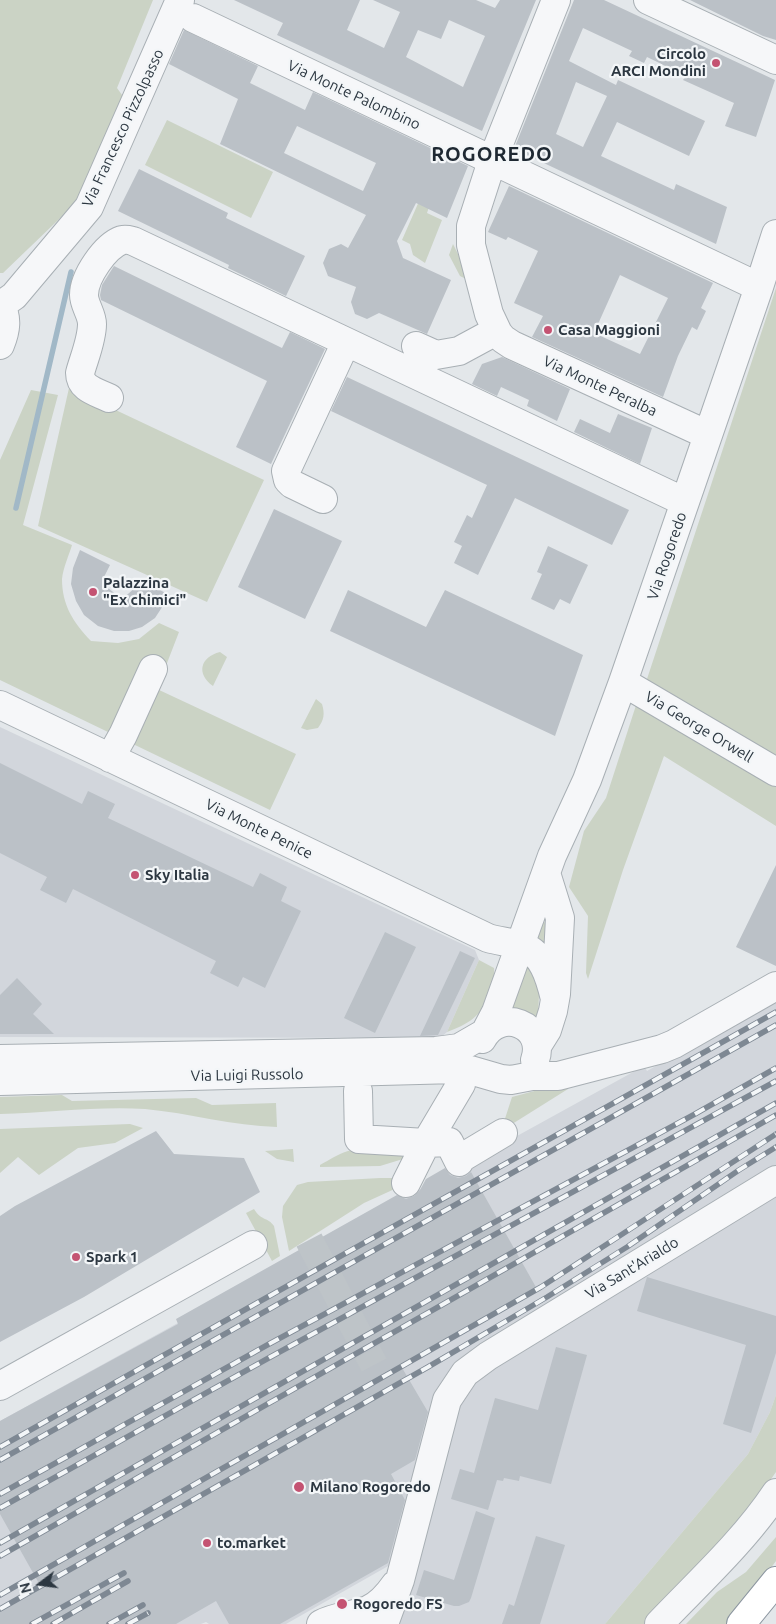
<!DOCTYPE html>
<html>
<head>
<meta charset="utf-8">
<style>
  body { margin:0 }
  #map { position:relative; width:776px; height:1624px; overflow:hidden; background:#e3e7ea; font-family:Ubuntu,sans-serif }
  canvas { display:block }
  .north { position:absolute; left:15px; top:1559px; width:50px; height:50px; -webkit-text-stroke:4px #f3f6f8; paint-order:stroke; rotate:255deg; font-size:14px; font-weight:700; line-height:20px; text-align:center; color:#2c3741 }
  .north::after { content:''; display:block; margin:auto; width:18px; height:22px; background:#2c3741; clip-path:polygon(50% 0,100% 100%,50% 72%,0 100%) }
</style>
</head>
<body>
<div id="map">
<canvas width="776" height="1624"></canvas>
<div class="north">N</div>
</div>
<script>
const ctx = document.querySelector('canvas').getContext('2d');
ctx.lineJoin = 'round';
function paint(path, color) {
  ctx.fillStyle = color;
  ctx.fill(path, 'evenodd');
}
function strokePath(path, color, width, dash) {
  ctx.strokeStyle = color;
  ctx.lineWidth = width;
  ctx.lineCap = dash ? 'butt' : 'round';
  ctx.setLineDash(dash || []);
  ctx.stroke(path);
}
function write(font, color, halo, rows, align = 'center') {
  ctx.font = font + ' Ubuntu,sans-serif';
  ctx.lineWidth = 4.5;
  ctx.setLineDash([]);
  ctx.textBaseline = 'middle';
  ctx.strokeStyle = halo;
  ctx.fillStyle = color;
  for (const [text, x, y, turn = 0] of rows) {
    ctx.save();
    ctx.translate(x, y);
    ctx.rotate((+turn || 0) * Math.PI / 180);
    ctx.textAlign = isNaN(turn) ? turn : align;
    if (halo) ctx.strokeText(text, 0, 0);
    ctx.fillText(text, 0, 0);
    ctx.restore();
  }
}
paint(new Path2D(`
  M0,727L475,950L479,960L447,1032L440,1038L0,1037Z
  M776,999V1168L474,1354L390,1565L286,1624H209L206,1622L201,1624H0V1421L644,1066L647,1071Z
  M776,1197V1395L770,1412L748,1454L605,1624H393L465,1384Z`), '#d2d6dc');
paint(new Path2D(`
  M0,0H153L117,88L125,99L79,200L3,273H0Z
  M167,120L273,172L251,218L145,165Z
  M420,199L431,201L427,213L442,220L425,263L413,255L410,244L402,240Z
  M453,244L472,282L460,276L449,255Z
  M776,288V761L646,682Z
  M69,388L264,480L207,602L38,526Z
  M31,390L58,395L23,525L72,545C69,555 63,568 62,579C62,605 73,622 91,641L118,643L139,639L159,623L179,632L157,689L296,754L270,810L0,680V460Z
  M220,652L227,657L213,686C196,674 200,657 220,652Z
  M639,696L776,778V826L664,756L623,870L588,979L586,973L588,916L569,887L584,831L606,798Z
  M316,699L322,704C325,714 324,720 318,728L307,730L301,728Z
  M539,916L547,925L552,951L533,936Z
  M479,960L494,968C495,978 492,985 489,995C481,1017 468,1024 447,1032Z
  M525,962L534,968L539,994L538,1018L524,1011L509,1009Z
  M567,1087L568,1089L501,1131L512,1097L538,1090Z
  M62,1095L72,1101L196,1098L212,1105L276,1103L277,1127C233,1126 189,1113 145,1109C97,1106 48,1113 0,1114V1097Z
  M130,1124L143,1128L115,1143L78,1148L39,1175L18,1157L0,1173V1129Z
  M412,1147L403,1159L380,1166L320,1167V1165C329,1160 338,1154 348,1151C368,1145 391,1148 412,1147Z
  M293,1149L294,1162L277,1159L265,1151Z
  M380,1178H394L399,1187L364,1203L289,1251L282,1217L283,1206L297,1185L308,1182Z
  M254,1209C261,1221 268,1217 274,1226L280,1256L272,1261L246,1213Z
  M776,1395V1472L764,1489L719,1547L644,1624H605L748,1454L770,1412Z
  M776,1537V1561L729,1624H686L717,1592L746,1572Z`), '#cbd3c5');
strokePath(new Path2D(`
  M16,508L71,272`), '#a1b8c7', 5.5);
paint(new Path2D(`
  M234,0H360L347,30L384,48L400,12L373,0H476L495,8L500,0H536L482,131L277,35L283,23ZM449,20L485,36L463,87L406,57L418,30L441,39Z
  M574,0H604L775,80L756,137L725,126L734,103L683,80L686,76L647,57L644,63L629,56L632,51L583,28L569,61L616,85L618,80L705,121L689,156L617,122L601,156L674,190L676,184L727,207L716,244L514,149ZM576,82L607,96L583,147L556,134Z
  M690,0H776V40L763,36Z
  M184,30L258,66L250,83L305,110L313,92L468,166L447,218L416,203L397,241L403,258L451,280L427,334L379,313L367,319L355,314L351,302L356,287L328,276L323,263L329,249L341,244L348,248L366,215L220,144L238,99L169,64ZM297,126L376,163L363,191L284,153Z
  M139,169L228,213L226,218L305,256L286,296L228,268L229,265L118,211Z
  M509,186L713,283L701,308L706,311L697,330L692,327L678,356L663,397L532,337L543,316L514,303L538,251L508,237L506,240L488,232ZM620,275L668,298L640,354L594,333Z
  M114,266L282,348L290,332L325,349L271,464L236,447L267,381L101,300L100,295L102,285Z
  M502,357L570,389L557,421L527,406L529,400L501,387L497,396L472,384L482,364Z
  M347,377L629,510L612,545L515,498L478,575L454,563L462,546L454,542L467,515L472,518L487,485L331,411Z
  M618,414L652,428L640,464L574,432L580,419L610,433Z
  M274,509L342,541L305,619L238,587Z
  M548,546L588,565L570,604L560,599L554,610L531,599L542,574L537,572Z
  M80,550L110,565L104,577L108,588L122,599L135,588L139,580L170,595L155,618L142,627L129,631H114L98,626L84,615L76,601L71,584L73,568Z
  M348,590L426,627L445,590L583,655L555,736L330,631Z
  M0,763L82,804L88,791L115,804L108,818L253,887L260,873L287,887L281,901L301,911L265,988L243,977L238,987L210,973L216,961L73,889L66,903L40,890L47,877L0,853Z
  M776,865V966L736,947Z
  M385,932L416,947L375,1033L344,1018Z
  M460,951L475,958L438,1035L420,1036Z
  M17,978L42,1004L33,1014L54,1034H0V995Z
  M156,1131L174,1154L244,1158L260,1192L84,1297L0,1342V1216L15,1206Z
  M445,1168L450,1175L458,1178L466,1176L471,1172L537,1289L401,1366L428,1412L415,1460L391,1474L405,1500L388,1563L280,1624H229L216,1601L176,1624H0V1611L41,1587L0,1514V1421L178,1324L176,1319L397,1195L406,1199L414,1196L420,1190L426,1179Z
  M647,1277L776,1316V1353L751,1433L723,1424L746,1345L637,1311Z
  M556,1347L587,1355L551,1484L520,1476L519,1481L504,1478L503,1481L497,1480L488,1510L451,1499L460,1469L474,1473L495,1398L538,1410Z
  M476,1511L495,1518L471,1598L469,1602L459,1606H454L416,1595L424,1570L454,1580Z
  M536,1536L565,1545L540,1624H502L509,1604L514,1606Z`), '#bbc1c7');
strokePath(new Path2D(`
  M309,1240L374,1365`), '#bec4c8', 28, [28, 14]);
const minor = new Path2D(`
  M556,0L492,161L471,226V245L489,314L498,333L503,339L512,345L708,435
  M648,0L776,60
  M193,18L759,287
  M0,304C8,318 6,330 0,345
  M1,305L14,296L89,207L180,0
  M416,346L436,355L459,351L496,331
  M109,398C97,392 80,389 80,373C84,358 92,340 92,324C92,314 84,305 84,295C84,277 105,246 122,240C126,239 129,240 133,241L685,502
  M323,499L292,484L288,480L286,471L346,342
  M623,682L776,772
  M0,705L488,938C498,941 509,942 519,945C543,951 550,978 555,999
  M110,758L123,735L153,669
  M486,1031L496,1012L552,856L587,780L623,682L759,287L776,234
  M482,1039C500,1006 547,1025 535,1060
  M537,1046L547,1030L553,1011L556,994L560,918L546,873
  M0,1059L436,1051L459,1048L485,1033
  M0,1081L457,1069L470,1070L501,1079L511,1080L532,1076H558L662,1049L674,1044L776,986
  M358,1091L359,1139L426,1143L449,1142L459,1162
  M458,1160L503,1133
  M406,1183L426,1143L461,1084
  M0,1386L253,1245
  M321,1624C336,1616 353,1616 368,1610C379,1605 388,1595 395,1585
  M384,1624L400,1580L447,1400L465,1373L488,1356L776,1180
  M659,1624C699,1582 744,1541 776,1493`);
const highway = new Path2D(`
  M741,1624L776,1581`);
strokePath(minor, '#a8afb4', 30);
strokePath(highway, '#8c96a0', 30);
strokePath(minor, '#f6f7f9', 28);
strokePath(highway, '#fff', 28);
const rail = new Path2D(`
  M0,1447L776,1012
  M0,1460L776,1025
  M0,1494L269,1344L695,1114L776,1068
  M0,1508L274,1355L776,1081
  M0,1543L776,1103
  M0,1556L776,1115
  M0,1595L541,1287L776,1134
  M0,1609L428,1367L547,1297L627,1247L739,1170L776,1147
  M32,1624L124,1573
  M53,1624L128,1581
  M109,1624L143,1605
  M128,1624L148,1613`);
strokePath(rail, '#7e8893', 5.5);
strokePath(rail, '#f3f6f8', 4, [11]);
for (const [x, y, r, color] of [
  [716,63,5,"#c45372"],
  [548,330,5,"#c45372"],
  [93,592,5,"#c45372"],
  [135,875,5,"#c45372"],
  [76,1257,5,"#c45372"],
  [299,1487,6,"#c45372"],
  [207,1543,5,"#c45372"],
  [342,1604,6,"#c45372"]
]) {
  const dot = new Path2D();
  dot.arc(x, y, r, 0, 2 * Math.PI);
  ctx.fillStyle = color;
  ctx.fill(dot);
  strokePath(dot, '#f3f6f8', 2);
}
write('bold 15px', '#2c3741', '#f3f6f8', [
  ["Circolo",706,54,"right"],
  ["ARCI Mondini",706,71,"right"],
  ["Casa Maggioni",558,330],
  ["Palazzina",103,583],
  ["\"Ex chimici\"",103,600],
  ["Sky Italia",145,875],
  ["Spark 1",86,1257],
  ["Milano Rogoredo",310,1487],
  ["to.market",217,1543],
  ["Rogoredo FS",353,1604]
], 'left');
write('15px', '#2c3741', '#f3f6f8', [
  ["Via Monte Palombino",354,95,25],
  ["Via Francesco Pizzolpasso",123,128,-65],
  ["Via Monte Peralba",600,386,25],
  ["Via Rogoredo",667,556,-71],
  ["Via George Orwell",699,727,31],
  ["Via Monte Penice",259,829,26],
  ["Via Luigi Russolo",247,1075,-1],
  ["Via Sant'Arialdo",632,1268,-31]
]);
ctx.letterSpacing = '1px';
write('bold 20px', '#1e2832', '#f3f6f8', [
  ["ROGOREDO",492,154]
]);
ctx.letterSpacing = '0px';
</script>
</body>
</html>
